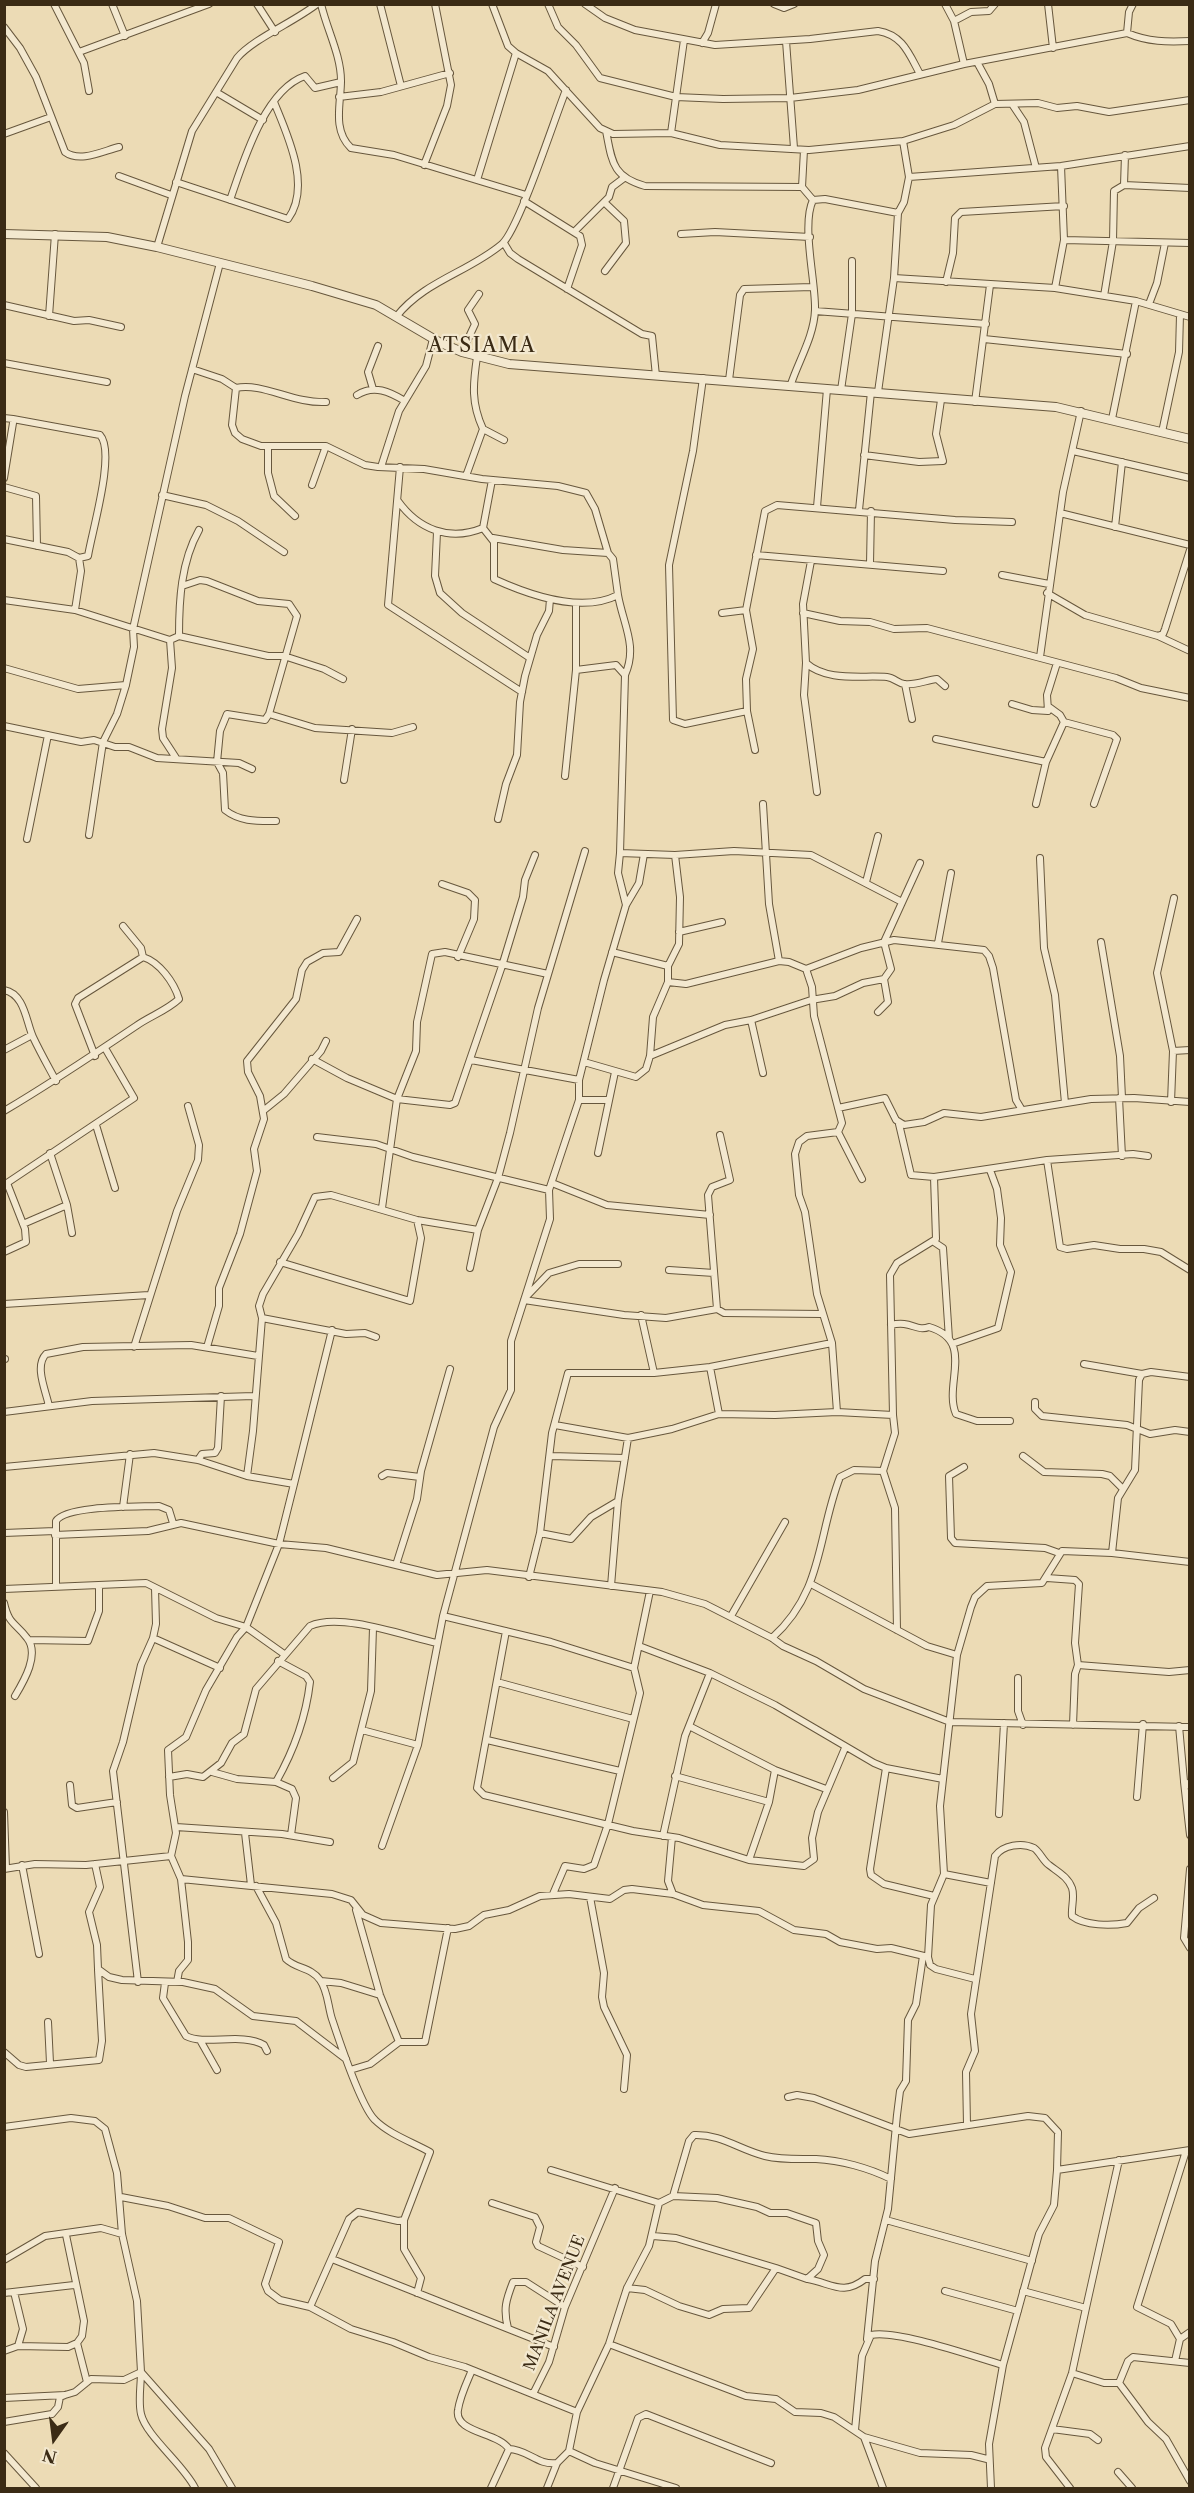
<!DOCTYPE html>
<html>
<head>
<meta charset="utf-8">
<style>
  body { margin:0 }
  #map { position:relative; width:1194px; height:2493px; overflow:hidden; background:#ecdbb5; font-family:"Libre Caslon Text",serif }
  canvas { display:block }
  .frame { position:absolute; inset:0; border:6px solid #3b2b15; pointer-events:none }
  .north { position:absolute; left:24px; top:2409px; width:60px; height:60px; -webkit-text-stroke:4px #f3e8cf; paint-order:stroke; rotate:194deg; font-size:16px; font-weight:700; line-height:24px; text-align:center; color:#3b2b15 }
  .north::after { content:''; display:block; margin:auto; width:21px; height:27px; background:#3b2b15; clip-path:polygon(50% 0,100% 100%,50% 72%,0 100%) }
</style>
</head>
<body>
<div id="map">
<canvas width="1194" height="2493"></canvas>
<div class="frame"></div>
<div class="north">N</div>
</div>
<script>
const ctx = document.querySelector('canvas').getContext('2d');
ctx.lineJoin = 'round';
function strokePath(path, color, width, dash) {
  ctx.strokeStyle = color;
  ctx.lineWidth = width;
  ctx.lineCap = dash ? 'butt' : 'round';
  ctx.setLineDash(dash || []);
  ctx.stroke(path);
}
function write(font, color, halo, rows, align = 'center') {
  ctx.font = font + ' "Libre Caslon Text",serif';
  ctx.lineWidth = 4.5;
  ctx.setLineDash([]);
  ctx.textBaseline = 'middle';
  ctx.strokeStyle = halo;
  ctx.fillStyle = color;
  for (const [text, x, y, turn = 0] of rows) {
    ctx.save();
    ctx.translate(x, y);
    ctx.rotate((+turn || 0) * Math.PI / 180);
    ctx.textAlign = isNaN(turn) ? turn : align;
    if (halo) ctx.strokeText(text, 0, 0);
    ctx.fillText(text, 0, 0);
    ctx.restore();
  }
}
const minor = new Path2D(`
  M54,4L84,63L89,91
  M112,4L125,36
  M257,4L275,32
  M321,4C327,30 341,55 341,81C341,103 332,130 351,148L394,155L526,195
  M380,4L401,86
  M492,4L508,46L516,53L548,71L600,128L613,134L671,133L720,145L809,150L903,141L954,125L995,104L1038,103L1057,108L1077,106L1109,112L1190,100
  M548,4L558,27L576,45L600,78L676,97L723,99L790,98L858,90L964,64L1127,33C1148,42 1167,42 1190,41
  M585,4L605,18L635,30L715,45L810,39L878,31C903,35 909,54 920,74
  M774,4L784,8L794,4
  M945,4L954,21L964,64
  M1048,4L1053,48
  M954,21L971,12L989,11L995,4
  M4,27L20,48L36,77L65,152C80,163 103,151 119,147
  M1127,33L1129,12L1133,4
  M786,41L794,148
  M702,43L708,33L716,4
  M79,52L209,4
  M977,62L989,84L995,104
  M216,92L263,120
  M339,97L381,92L450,73
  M1012,104L1024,122L1036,168
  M606,131C612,161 612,177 645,186L802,187
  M671,133L684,40
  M4,134L51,117
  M804,150L802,187L813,200
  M424,165L447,106L451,85L435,4
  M119,176L171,195
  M909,177L1061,166L1190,146
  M477,180L516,53
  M176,182L288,219C312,186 287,134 274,102
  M1124,185L1125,155
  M230,200C243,163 264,90 305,76L315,88L341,82
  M813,200L825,199L898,213
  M524,201L580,236L582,245L567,289
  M604,202L624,221L626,243L605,271
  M575,231L609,197L612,187L624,178
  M681,234L715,232L810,237
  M1064,240L1190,243
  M504,243L510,253L518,259L642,334L652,336L656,376
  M157,247L192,131L237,58C253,39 294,22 317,4
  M894,278L1055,288L1064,240L1061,166
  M946,282L953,253L955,218L961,212L1064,206
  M1055,288L1136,301L1190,317
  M1104,296L1113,241L1114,191L1124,185L1190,188
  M1149,304L1157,283L1165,243
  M4,305L74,321L89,320L121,327
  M815,311L986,324
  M49,316L55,234
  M396,317C424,281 469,272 502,244C519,229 555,117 566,90
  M984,339L1127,354
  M462,352L475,324L468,310L479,294
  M477,357C473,384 471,403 483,429L504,440
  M4,363L107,382
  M192,369L222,379L236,388L232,425L235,433L242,439L261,446H326L365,465L378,467L424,469L482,479L558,486L586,493L595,509L608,553L613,559L618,595C581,614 529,595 494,579V542L483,528
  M703,378L693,451L669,565L673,720L685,724L747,711
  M729,380L740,295L744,289L812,287
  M791,384C799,360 814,336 815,310C816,282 801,225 813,200
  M236,388C262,382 294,404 326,402
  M373,389L368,372L378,346
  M841,390L852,314V261
  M878,392L894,278L898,213L904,202L909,177L903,141
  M357,395C374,384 390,392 405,401
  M975,402L990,285
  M4,418L13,419V423L4,478
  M1112,419L1136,301
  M1162,432L1179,352L1180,315
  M268,446V473L274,496L295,516
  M1073,451L1190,478
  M864,455L919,462L943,461L936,434L941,400
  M381,467L399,411L426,366L433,339
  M400,467L388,605L522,692
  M466,476L483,429
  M312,485L326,446
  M4,487L36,496L37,546
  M162,495L206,505L238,521L284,552
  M398,501C418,529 449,542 483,528
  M817,507L827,389
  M859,510L871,392
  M1060,513L1190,545
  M1115,527L1122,462
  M483,528L492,480
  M437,532L435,576L440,593L462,613L530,658
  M493,538L563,550L608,553
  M4,539L68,552L79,558L88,556C92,531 116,452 100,435L13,419
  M756,555L943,571
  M811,561L803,604L806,663C827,682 862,675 887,677C894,678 898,683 904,684C914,686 927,680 937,679L945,686
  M870,564L871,511
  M1002,575L1049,584
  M182,586L200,580L207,581L258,601L289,604L297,616L269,714L265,720L227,714L220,731L217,762L223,773L225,810C240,822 258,821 276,821
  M1047,593L1085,615L1158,636L1163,634L1165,629L1190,550
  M618,595C623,624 638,646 625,675
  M4,600L75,610L170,640L179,636L268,656H284L324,669L343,679
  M75,610L81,571L79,558
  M722,613L746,610
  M803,613L840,621L870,622L894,629L927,628L1116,678L1141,688L1190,698
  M179,636C179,600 181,562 199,530
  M1158,636L1190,651
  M170,640L172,668L162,729L163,738L176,758
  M1040,657L1063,492L1081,411
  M806,663L804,695L817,792
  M4,668L78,689L126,685
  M576,670L616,665L625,675L620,853L675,855L734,851L811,855L902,902
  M905,684L912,719
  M1012,704L1032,710L1048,711L1047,695L1057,663
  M269,714L315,728L392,733L413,727
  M1064,722L1113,735L1117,739L1094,804
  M4,726L81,742L94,740L115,747H129L157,758L239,763L252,769
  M936,739L1046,762L1064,722L1060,715L1049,707
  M755,750L747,711L746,679L753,649L746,610L765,511L777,505L955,520L1012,522
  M565,776L576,670V603
  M344,780L352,729
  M763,804L769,904L779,961
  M1036,804L1046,762
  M498,819L506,784L517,755L520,702L525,676L537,635L549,611L550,599
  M89,835L103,742L117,714L126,685L134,647L133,629L185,396L220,263
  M27,839L48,735
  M620,853L618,873L626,905
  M1040,858L1044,948L1055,995L1065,1103
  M866,882L878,836
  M442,884L468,893L475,900L474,919L458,957
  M679,932L722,922
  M1101,942L1120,1056L1122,1098
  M938,943L951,873
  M612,952L668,966
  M806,969L861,948L894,940L984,950L989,956L993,968L1016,1100L1022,1110
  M668,982L686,984L779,961L789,962L806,969L812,987L814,1016L842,1123L838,1132L807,1136L799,1142L795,1154L799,1195L805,1212L817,1294L832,1343L837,1412
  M4,990C25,994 26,1022 33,1037C40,1052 48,1066 56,1081
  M878,1012L888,1002L884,979
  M751,1020L763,1073
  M4,1050L32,1035
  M1173,1051L1190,1050
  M95,1056L75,1004L78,998L143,957L141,948L123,926
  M650,1056L725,1025L751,1020L811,1000L835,996L863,983L884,979L891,969L884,942L920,863
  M312,1059L347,1078L397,1099L450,1105L455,1103L502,966L523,897L525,880L535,855
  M471,1060L579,1080
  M584,1062L636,1077L646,1069L650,1056L653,1017L668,982V966L679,944L680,897L675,855
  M1119,1098L1122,1156
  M579,1100H608
  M1171,1102L1173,1051L1157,973L1174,898
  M838,1108L885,1098L896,1120L904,1125L924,1122L944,1113L981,1117L1091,1099L1134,1098L1190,1102
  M4,1111C50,1084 93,1055 136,1026C150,1016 166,1011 179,999C174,982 159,962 143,957
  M263,1111L284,1094L321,1051L326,1041
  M899,1124L911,1175L934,1177L1047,1160L1133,1154L1148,1156
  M96,1125L115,1188
  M838,1132L862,1179
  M317,1137L376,1144L413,1157L549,1190
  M50,1153L67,1205L72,1233
  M598,1153L615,1072
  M1047,1160L1060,1247L1067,1249L1094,1245L1120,1249H1144L1161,1252L1190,1270
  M552,1183L607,1205L710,1215
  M4,1185L134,1098L105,1048
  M382,1208L397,1099L416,1051L417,1022L432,954L445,952L548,974
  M23,1224L67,1205
  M934,1242L943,1248L949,1339
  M4,1252L26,1242L25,1229L7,1183
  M280,1262L410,1301L421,1238L417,1220
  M470,1268L478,1230L498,1178L510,1133L538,1008L585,851
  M669,1270L714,1273
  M526,1297L549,1273L579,1264H618
  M524,1300L624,1315L666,1318L717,1309L724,1313L822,1314
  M4,1304L149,1295
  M717,1309L708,1195L712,1187L730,1180L720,1135
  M641,1315L654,1373
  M262,1318L346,1334L365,1333L376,1337
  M891,1325C911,1320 916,1332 929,1327C976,1341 943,1384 956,1414L977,1421H1010
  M952,1344L998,1328L1011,1272L1000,1245L1001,1218L997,1189L990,1170
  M134,1347L177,1211L198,1160L199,1145L188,1106
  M207,1347L219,1306V1288L240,1234L257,1171L254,1149L264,1119L260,1096L248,1072L247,1061L296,999L302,970L307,962L323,953L339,952L357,919
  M4,1359H5
  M1084,1364L1142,1374
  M710,1367L719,1414
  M1035,1402V1409L1042,1416L1127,1425L1150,1434L1175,1430L1190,1432
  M49,1406C46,1391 34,1366 46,1354L83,1347L191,1345L258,1356
  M4,1412L92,1401L254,1396
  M555,1425L628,1438L672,1429L719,1414L775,1415L837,1412L893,1415
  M551,1456L625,1458
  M1023,1456L1044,1472L1102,1474L1110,1476L1122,1488
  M198,1460L202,1454L215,1453L218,1448L221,1396
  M4,1467L154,1453L198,1460L247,1476
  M964,1467L949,1476L951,1538L955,1543L1045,1548L1059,1553
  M382,1476L387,1473L420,1477
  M294,1484L332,1330
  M123,1507L130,1454
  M4,1533L55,1531
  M540,1533L571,1539L591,1517L618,1501
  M55,1535L148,1531L181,1523L279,1544L326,1548L437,1575L487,1570L662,1592L705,1604L772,1638L783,1646L816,1661L864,1689L950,1722L1190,1727
  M1112,1553L1118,1498L1135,1470L1139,1380L1142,1374L1151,1372L1190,1377
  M396,1565L417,1499L421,1471L450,1369
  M529,1577L540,1533L552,1433L568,1373H654L710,1367L832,1343
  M1047,1578L1075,1580L1079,1584L1075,1643L1078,1665L1169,1672L1190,1670
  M811,1584L927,1646L957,1655
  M56,1586V1521C66,1505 139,1507 159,1506L169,1510L173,1523
  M611,1586L618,1501L628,1438
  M4,1589L146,1583L216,1618L246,1627L284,1654
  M4,1603C9,1625 15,1622 27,1638C40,1654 24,1681 15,1696
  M443,1616L551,1642L634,1668
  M731,1616L785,1522
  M897,1630L895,1508L883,1471L895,1433L893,1415L890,1275L897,1263L936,1239L934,1177
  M506,1631L477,1788L484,1795L633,1831L679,1838L749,1860L804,1866L814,1859L812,1838L818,1812L845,1748
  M153,1638L220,1668
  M772,1638C824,1591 817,1536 840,1477L854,1470L883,1471
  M29,1640L88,1641L99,1611V1585
  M639,1646L710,1673L775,1705L874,1763L886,1768L943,1779
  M1018,1678V1711L1023,1725
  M497,1682L633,1719
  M1073,1725L1075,1674L1078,1665
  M689,1726L775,1770L826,1789
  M1179,1726L1184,1781L1190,1786
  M362,1730L418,1745
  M487,1740L620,1771
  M886,1768L870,1869L871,1875L884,1884L934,1896
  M212,1772L237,1779L276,1782L292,1789L296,1798L291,1835
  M675,1776L769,1802
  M169,1777L187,1774L203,1777L221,1763L232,1743L244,1734L256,1689L310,1626C340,1612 405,1636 437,1643
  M333,1778L353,1762L371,1691L373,1628
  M276,1782C293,1752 306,1717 310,1682L306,1676L278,1661
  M1184,1782L1190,1835
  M70,1785L72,1805L77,1808L117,1802
  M1137,1797L1143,1724
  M4,1812L6,1868
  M999,1814L1004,1723
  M176,1827L282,1834L330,1842
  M245,1833L251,1885
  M663,1836L685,1736L710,1673
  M672,1837L668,1881L673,1894
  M382,1846L418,1745L443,1616L494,1427L511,1390V1341L550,1219L549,1190L579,1100V1080L604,980L626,905L639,883L644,854
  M749,1860L769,1802L775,1770
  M95,1864L100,1887L89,1912L97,1945L98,1969L109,1977L122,1980L183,1982L215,1989L253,2016L296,2021L346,2059
  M22,1865L39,1954
  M4,1869L35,1864L86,1865L171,1856
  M1190,1869L1184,1938L1190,1948
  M944,1874L991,1883
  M181,1879L332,1894L351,1900L363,1915L381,1923L455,1929L469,1926L484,1915L509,1910L540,1896L569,1894L610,1899L624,1890L632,1889L673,1894L703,1905L759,1911L794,1930L826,1934L840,1942L877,1949L891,1948L928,1957
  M256,1886L276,1923L286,1959C296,1969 311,1967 320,1980C328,1991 328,2007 332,2019C339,2040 361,2107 375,2120C389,2134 412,2142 430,2152L404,2220L398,2221L358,2212L349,2219L310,2307
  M553,1894L565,1866L584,1869L594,1865L608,1824L640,1693L634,1668L650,1591
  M590,1897L604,1973L602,1997L604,2007L627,2055L624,2089
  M356,1910L380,1995L399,2042
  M975,1979L936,1969L930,1965L928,1957L931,1905L944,1874L940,1806L957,1655L971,1607L975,1597L987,1586L1042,1583L1062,1551L1112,1553L1190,1562
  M321,1981L341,1983L380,1995
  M138,1982L113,1771L123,1742L141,1665L153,1638L156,1624L155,1588
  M177,1982L179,1971L188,1960V1942L181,1879L171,1856L176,1833L170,1795L168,1750L186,1737L206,1690L237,1637L246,1627L279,1544L294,1484L247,1476L253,1431L262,1318L259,1306L263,1294L298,1234L315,1197L331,1195L417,1220L478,1230
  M165,1983L163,1998L186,2036C205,2046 242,2032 264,2045L267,2051
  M48,2022L50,2063
  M200,2040L217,2070
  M4,2052L19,2065L26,2067L99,2060L102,2041L98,1970
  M350,2070L370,2064L399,2042H425L448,1928
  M788,2097L797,2095L814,2098L909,2134L1028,2116L1045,2118L1058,2132L1057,2170
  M967,2125L966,2072L975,2051L971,2014L995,1856C1003,1845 1022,1842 1034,1848C1040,1852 1043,1861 1049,1865C1058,1872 1068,1877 1072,1888C1075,1897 1071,1907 1072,1916C1085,1926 1111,1926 1127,1923L1139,1908L1154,1898
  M4,2127L71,2118L95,2121L105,2129L117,2173L122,2234L137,2301L141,2372L209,2449L232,2488
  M551,2170L659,2203L673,2196L689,2141L694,2135C721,2134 740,2150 765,2156C782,2160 799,2159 816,2159C840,2160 869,2168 891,2179
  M121,2197L168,2206L205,2218H229L279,2242L265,2284L268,2291L280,2300L310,2307L351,2329L393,2342L429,2357L465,2367L577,2412
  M492,2203L535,2217L540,2227L536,2242L538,2246L583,2267
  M404,2220V2249L421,2278L417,2293
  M886,2220L1032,2261
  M653,2236L676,2238L776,2268
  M332,2259L554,2347
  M4,2260L45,2236L101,2228L122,2234
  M808,2279C833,2284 843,2296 865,2279H874
  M627,2288L645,2290L679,2306L709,2315L723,2309L749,2308L776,2268L807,2279L818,2269L824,2255L818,2241L816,2223L787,2213H770L757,2207L717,2198L673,2196
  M945,2291L1018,2311
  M1023,2291L1086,2308L1072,2373L1045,2448L1046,2457L1070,2488
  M14,2292L23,2329L18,2346
  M4,2293L74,2285
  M1086,2308L1119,2160
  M508,2328C503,2309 506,2300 513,2282H526L565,2307
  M867,2339L875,2261L888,2209L897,2115L900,2091L906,2081L908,2020L916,2004L923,1956
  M1180,2339L1171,2324L1137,2307L1186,2151
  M77,2343L87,2382
  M609,2344L746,2396L776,2399L795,2412L821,2413L834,2417L864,2437L883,2488
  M4,2351L18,2346L68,2347L77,2343L82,2336L84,2321L66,2235
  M1175,2361L1180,2339L1190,2332
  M472,2370C467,2382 460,2396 458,2410C454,2433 498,2432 509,2449
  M141,2372C141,2385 138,2401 141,2414C146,2436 184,2465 195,2488
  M1072,2373L1104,2383H1119
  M1119,2383L1148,2422L1166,2439L1190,2481
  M1119,2383L1128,2361L1133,2357L1190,2363
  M533,2394L549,2362L565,2307L615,2188
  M4,2398L65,2395L75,2392L91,2379L124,2380L141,2372
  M4,2422L52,2414L58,2407L60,2397L65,2395
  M1052,2429L1090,2434L1098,2440
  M855,2430L862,2356L871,2335C896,2329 975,2357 1003,2365
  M864,2437L920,2453L971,2455L987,2459
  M569,2451L595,2463L676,2488
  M4,2453L36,2488
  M1118,2472L1132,2488
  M491,2488L509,2449C527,2449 538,2466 557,2463
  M547,2488L557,2463L569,2451L577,2412L609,2344L627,2288L649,2246L659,2203
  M613,2488L638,2418L646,2414L771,2463
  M991,2488L989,2444L1003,2365L1039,2234L1054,2205L1057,2170L1190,2150`);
const tertiary = new Path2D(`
  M4,234L107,237L157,247L312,286L376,305L439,342L462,352L509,364L1056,407L1190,439`);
strokePath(minor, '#67573d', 8);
strokePath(tertiary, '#67573d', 10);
strokePath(minor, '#f3e8cf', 6);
strokePath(tertiary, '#f3e8cf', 8);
write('16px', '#3b2b15', '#f3e8cf', [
  ["MANILA AVENUE",555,2303,-69]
]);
ctx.letterSpacing = '1.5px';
write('20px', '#3b2b15', '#f3e8cf', [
  ["ATSIAMA",482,346]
]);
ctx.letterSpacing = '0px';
</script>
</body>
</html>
